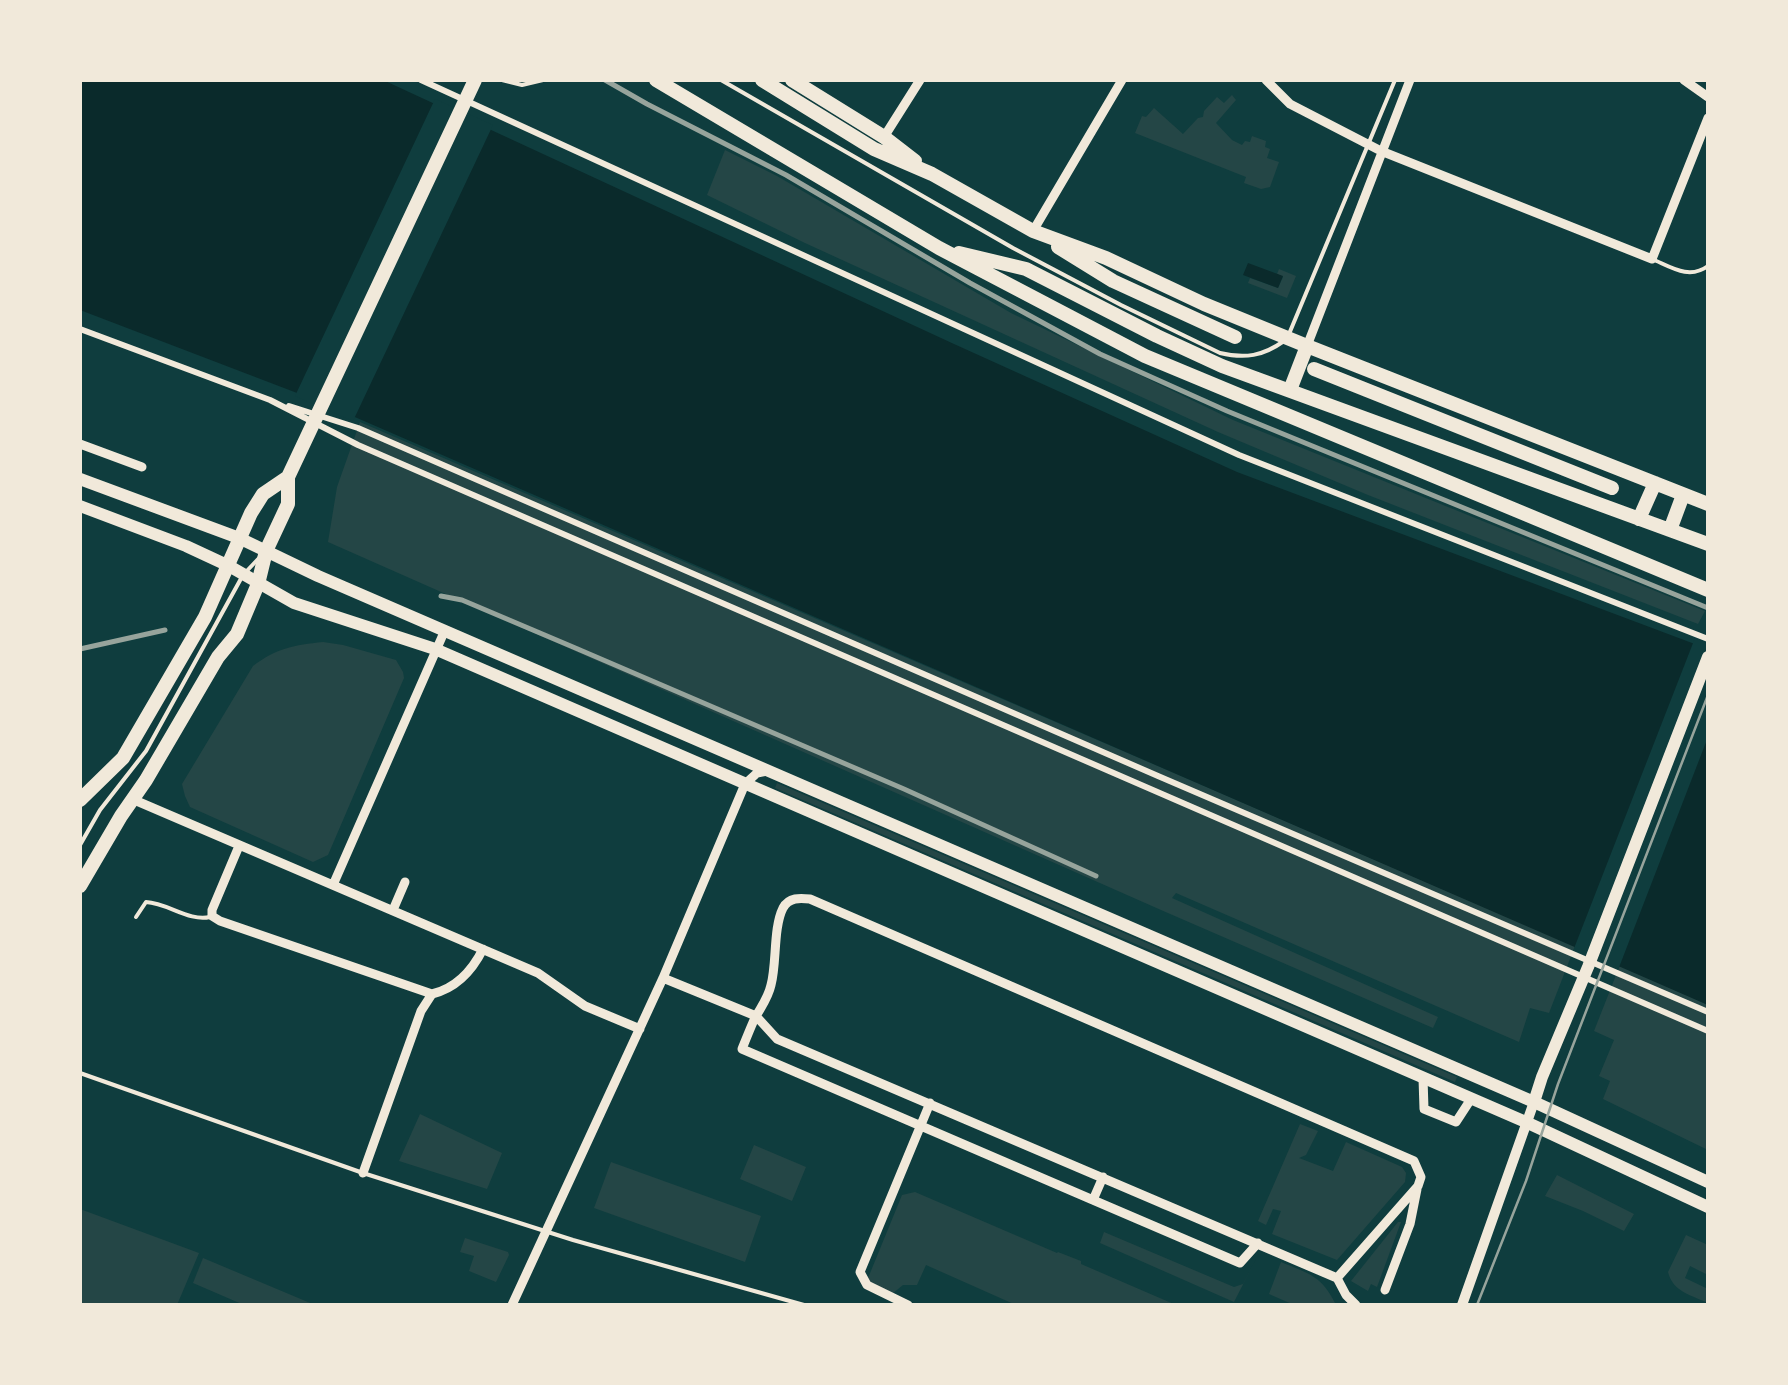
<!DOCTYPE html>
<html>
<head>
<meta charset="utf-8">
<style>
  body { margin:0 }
  #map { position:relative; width:1788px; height:1385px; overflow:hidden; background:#0f3d3e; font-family:"Asap Condensed",sans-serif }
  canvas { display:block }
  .frame { position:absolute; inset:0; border:82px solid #f1e9da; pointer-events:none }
</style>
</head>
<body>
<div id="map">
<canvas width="1788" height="1385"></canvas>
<div class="frame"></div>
</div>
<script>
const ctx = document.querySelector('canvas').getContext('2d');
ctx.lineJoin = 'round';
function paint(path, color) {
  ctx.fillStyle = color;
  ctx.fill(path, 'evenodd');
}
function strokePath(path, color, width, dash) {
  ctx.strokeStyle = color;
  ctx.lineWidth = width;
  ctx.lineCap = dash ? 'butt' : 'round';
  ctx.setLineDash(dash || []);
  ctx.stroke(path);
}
paint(new Path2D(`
  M1232,95L1236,100L1216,123L1232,140L1242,145L1245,141L1250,142L1252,136L1266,141L1265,147L1270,149L1267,158L1279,162L1270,187L1261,189L1244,183L1246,177L1135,133L1142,116L1146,117L1154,108L1183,134L1198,118L1203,117L1204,111L1217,97L1224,103Z
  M725,150L777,176L1011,313L1233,420L1705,611L1698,624L1368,495L1218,432L805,243L707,195Z
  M1279,269L1296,276L1287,298L1248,283L1250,278L1278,288L1283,277L1277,274Z
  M360,422L1575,946L1549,1013L1530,1008L1519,1042L1176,893L1172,898L1438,1017L1433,1028L1161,910L328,542L337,487Z
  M323,642L343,645L396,660L403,672L404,678L328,855L313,862L190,807L185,796L182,784L253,666C277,648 294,645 323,642Z
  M777,783L1457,1077L1455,1082L775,788Z
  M1620,965L1708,1005V1150L1603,1099L1610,1081L1599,1076L1614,1040L1594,1031Z
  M420,1114L502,1153L487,1189L399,1161Z
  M1300,1124L1318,1131L1306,1155L1299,1158L1333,1171L1346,1142L1402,1167L1406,1173L1405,1182L1337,1260L1272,1234L1281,1211L1273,1209L1266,1225L1258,1221Z
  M754,1145L806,1167L792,1201L740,1179Z
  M611,1162L761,1216L745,1262L594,1208Z
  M1557,1175L1634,1214L1624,1231L1583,1211L1545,1196Z
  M915,1192L1057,1253L1058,1252L1081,1261V1264L1176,1305H1016L926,1265L917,1285H903L892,1294L866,1283L902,1195Z
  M80,1209L199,1253L177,1305H80Z
  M1398,1222H1401L1377,1287L1371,1284L1368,1291L1351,1281Z
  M1104,1232L1234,1287L1243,1284L1256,1259L1234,1302L1100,1243Z
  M1686,1235L1708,1245V1275L1690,1266L1685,1278L1708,1289V1303C1691,1295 1673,1292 1668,1272Z
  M465,1238L508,1252L509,1255L496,1282L469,1271L474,1256L460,1252Z
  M203,1258L315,1305H244L193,1283Z
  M1281,1262C1310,1274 1322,1276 1336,1305H1294L1269,1294Z`), '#244646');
paint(new Path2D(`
  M80,80H383L954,344L1237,472L1708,649V1005L318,401L80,310Z
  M1248,263L1283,276L1278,288L1243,275Z`), '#0a2a2b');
paint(new Path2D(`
  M435,99L493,125L353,421L295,396Z
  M1695,638L1708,643V737L1618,970L1573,951Z`), '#0f3d3e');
strokePath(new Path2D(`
  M502,80L522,85L543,80
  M721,80L1013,248L1121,305L1220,353C1245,359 1263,356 1284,341
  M1652,259C1671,267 1689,280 1708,266
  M1289,334L1395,80
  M80,845L100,810L146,751L243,575L260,557
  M136,917L146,902C168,903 189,922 210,917
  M80,1073L363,1173L573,1240L804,1305`), '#f1e9da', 4);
strokePath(new Path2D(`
  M421,80L1239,455L1708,639
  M80,329L270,400L358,445L1708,1031
  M289,406L358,428L1158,776L1708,1012`), '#f1e9da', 6);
strokePath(new Path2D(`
  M1266,80L1290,104L1381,151L1652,259L1708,118
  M1684,80L1708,97
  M884,137L920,80
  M1033,231L1122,80
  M1307,346L1410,80
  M80,444L142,467
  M132,799L538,973L585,1006L640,1029
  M239,846L212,910V916L220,921L432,994C457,988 472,971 483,949
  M333,885L445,630
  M393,910L405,882
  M663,978L756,1016L777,1039L1337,1278L1346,1295L1356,1305
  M1423,1078L1424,1109L1456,1122L1471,1099
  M363,1173L421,1011L432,994
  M1103,1177L1093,1200L742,1049C746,1039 750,1029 754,1020C760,1008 768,999 771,985C777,963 773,928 783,908C789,897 800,898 810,899L1414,1161L1421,1177L1418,1186L1337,1278
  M1093,1200L1240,1263L1258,1243
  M1385,1290L1410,1224L1417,1189
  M512,1305L663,978L745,784L757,773L767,771
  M908,1305L867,1285L860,1272L930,1103`), '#f1e9da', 9);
strokePath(new Path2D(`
  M1462,1305L1534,1102`), '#f1e9da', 10);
strokePath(new Path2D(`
  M80,479L239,538L318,576L1534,1102L1708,1182
  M80,506L186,546L229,566L294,603L435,649L1528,1123L1708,1207
  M1534,1102L1542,1077L1588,967L1708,657`), '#f1e9da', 12);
strokePath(new Path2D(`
  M656,80L939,248L1145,356L1708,590
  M762,80L874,149L932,174L1033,231L1106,258L1204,304L1307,346L1708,504
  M792,80L884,137L915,161
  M1058,247L1113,281L1235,337
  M959,253L1026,269L1157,336L1222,366L1708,544
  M1314,369L1612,488
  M1290,390L1307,346
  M1639,519L1655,483
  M1670,530L1683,495
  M80,800L123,758L205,617L251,513L263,494L288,477
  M80,886L121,816L146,780L218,657L237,634L258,584L266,551L288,504V477L475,80`), '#f1e9da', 14);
strokePath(new Path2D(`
  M1477,1305L1526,1181L1558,1084L1708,695`), '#97a49c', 2.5);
strokePath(new Path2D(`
  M605,80L647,104L786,175L970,283L1100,354L1227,411L1708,608
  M441,596L462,600L573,647L904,789L1096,876
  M80,649L165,630`), '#97a49c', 5);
</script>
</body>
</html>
